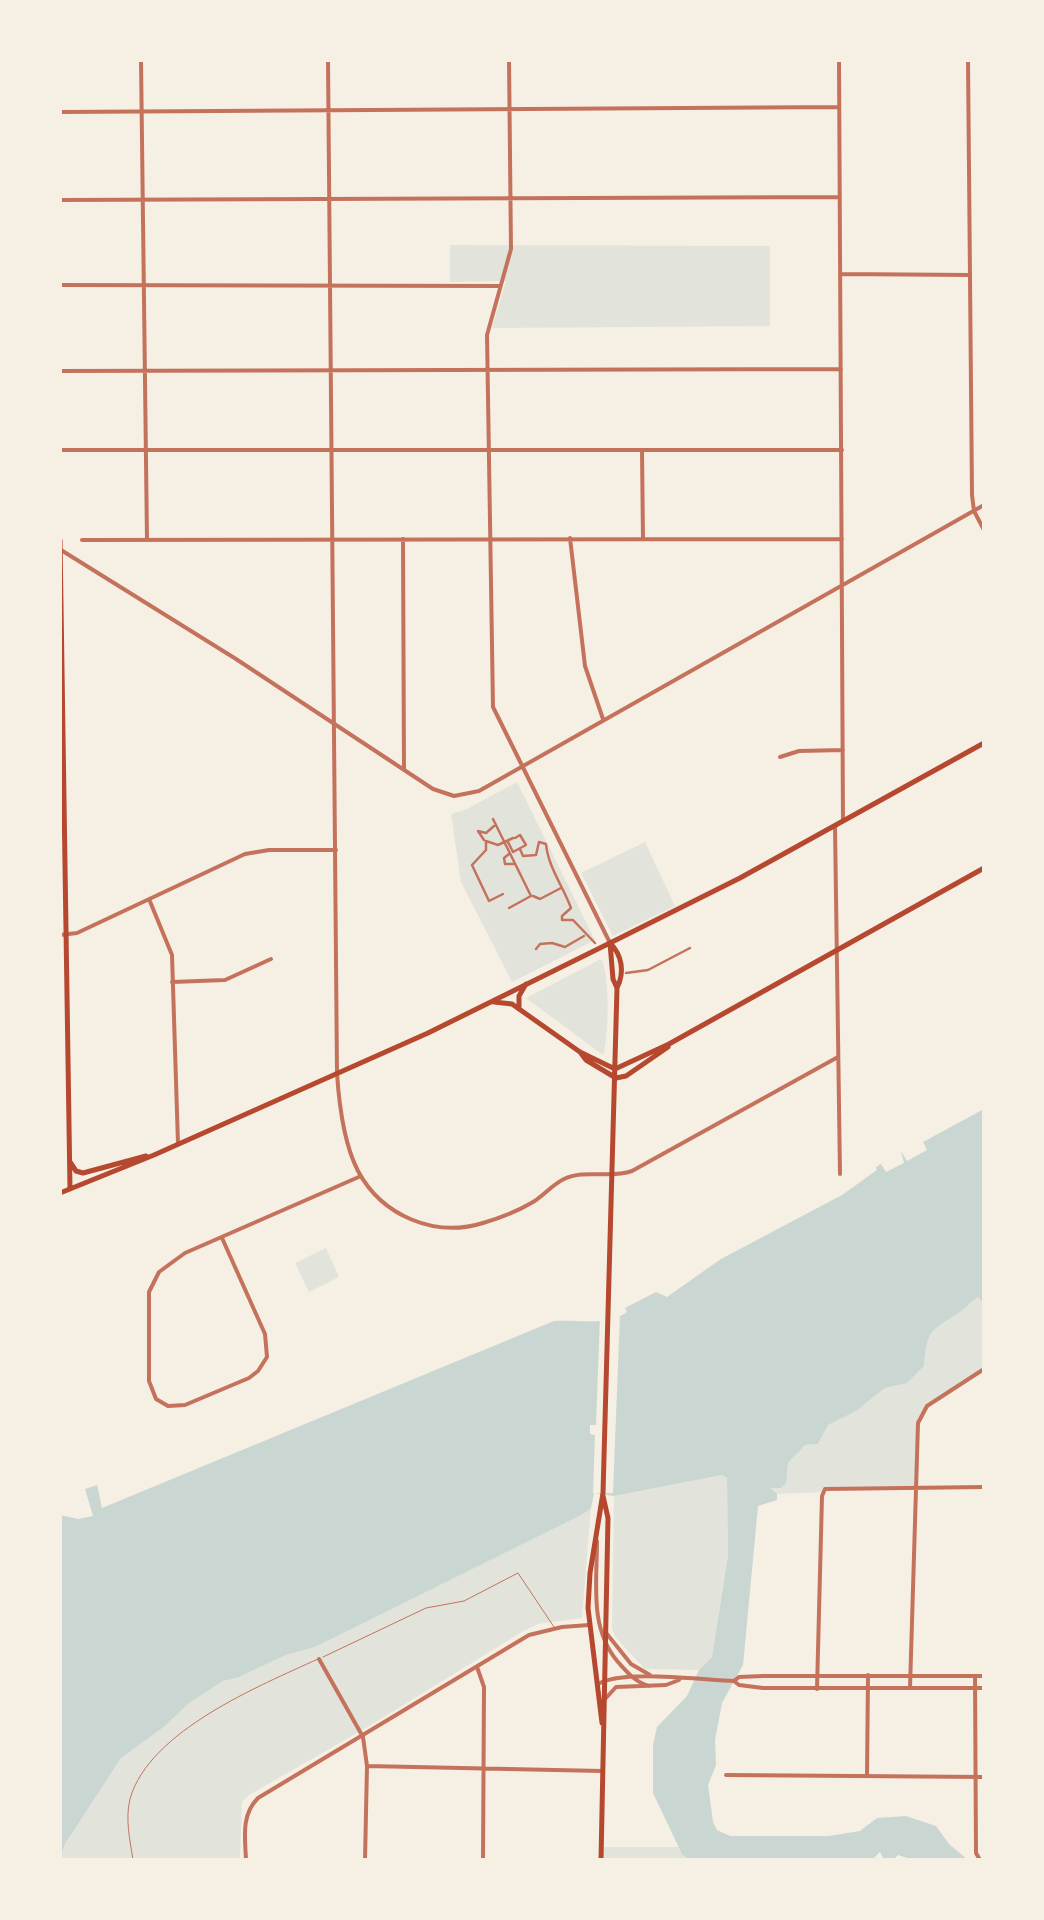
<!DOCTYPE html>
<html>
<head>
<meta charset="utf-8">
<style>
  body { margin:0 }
  #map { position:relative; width:1044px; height:1920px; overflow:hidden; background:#f6efe4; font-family:"Roboto Serif",serif }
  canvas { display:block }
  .frame { position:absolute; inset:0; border:62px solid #f6efe4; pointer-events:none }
</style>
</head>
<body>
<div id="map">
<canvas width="1044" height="1920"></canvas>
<div class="frame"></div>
</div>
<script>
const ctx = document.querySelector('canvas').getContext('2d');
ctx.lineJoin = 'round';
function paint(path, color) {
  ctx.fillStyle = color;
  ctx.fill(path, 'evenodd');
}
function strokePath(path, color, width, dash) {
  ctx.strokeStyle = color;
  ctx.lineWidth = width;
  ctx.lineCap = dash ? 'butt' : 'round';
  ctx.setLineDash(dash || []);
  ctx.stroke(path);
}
paint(new Path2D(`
  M450,245L770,246V326L492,328L506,281L450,282Z
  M517,782L595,940L512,982L461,882L451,814L467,809Z
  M645,842L675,906L613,936L581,873Z
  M601,959C610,972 609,1039 603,1055L526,998Z
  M326,1248L339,1277L309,1292L295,1263Z
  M978,1297L984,1304V1369L927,1406L920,1416L915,1487H829L823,1492L777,1494L770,1489L773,1486L777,1488L788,1463L805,1445L818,1444L828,1425L856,1411L885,1388L908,1382L924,1366L926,1337L932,1329Z
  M722,1475L727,1478L728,1554L712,1657L699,1670L645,1669L616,1638L612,1629L614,1496Z
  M591,1508L582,1618L538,1624L522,1632L371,1725L249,1795L242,1802L240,1860H60L65,1844L121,1758L165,1726L189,1703L224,1680L239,1677L286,1655L315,1647Z
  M601,1847H679L690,1860H602Z`), '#e2e4dc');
paint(new Path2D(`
  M984,1109V1304L978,1297C970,1302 965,1309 958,1313C929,1332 927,1330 924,1366L907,1383L885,1388L856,1411L828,1425L818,1444L805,1445L788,1463L786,1483L781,1488H770L777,1494V1500L758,1506L743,1665L722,1703L715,1740L716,1765L708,1785L713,1822L717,1830L730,1836H829L860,1831L877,1818L906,1816L936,1826L949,1844L968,1860H914L898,1855L894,1859L883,1858L880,1852L872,1860H690L682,1854L653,1793V1745L657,1727L687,1696L699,1670L712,1657L728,1555L727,1478L722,1475L614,1496L594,1493L591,1508L581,1515L315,1647L286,1655L239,1677L223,1681L189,1703L165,1726L121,1758L65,1844L60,1859V1515L78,1519L93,1516L85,1489L97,1485L102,1508L554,1321C577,1319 607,1327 627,1312L625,1308L656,1292L667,1297L721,1259L842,1195L877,1170L876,1167L881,1164L886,1172L904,1163L901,1151L907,1161L927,1150L923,1142Z`), '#c9d6d2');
paint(new Path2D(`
  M620,1315L613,1493H593L595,1435L590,1434V1425H596L600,1316Z`), '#f6efe4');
strokePath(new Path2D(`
  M323,1657L426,1608L464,1601L518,1573L554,1627
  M133,1860C130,1840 125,1819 130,1799C149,1731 259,1686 318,1659`), '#c5725c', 1);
strokePath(new Path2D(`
  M493,819L531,896L509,908
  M484,840L478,831L486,833L494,826
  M508,842L513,852L526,845L520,835L515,838
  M520,849L523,856L536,855L539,842L546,844C548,867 563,886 571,908L562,916V920H573L595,943
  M509,854L504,858L505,864H514
  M503,894L489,901L472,865L486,850V841L498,845L513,838
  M533,896L540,899L561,888
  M536,949L540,944L552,943L565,947L584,936
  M626,973L648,970L690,948`), '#c5725c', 2.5);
strokePath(new Path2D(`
  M141,60L147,540
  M328,60L337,1073C339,1104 344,1144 358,1171C382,1216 435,1238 483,1223C500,1218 518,1211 533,1202C544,1195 552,1185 564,1179C585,1169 610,1179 632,1171L838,1057
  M509,60L511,249L487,335L493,707L610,943
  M839,60L843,820
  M968,60L972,495L974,511L984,530
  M60,112L839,107
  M60,200L840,197
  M840,274L970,275
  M60,285L500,286
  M60,371L841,369
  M60,450H842
  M642,450L643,539
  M570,538L585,666L603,719
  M403,539L404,769
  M82,540L842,539
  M61,550L236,659L433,789L454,796L479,791L984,505
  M780,757L799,751L843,750
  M835,826L840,1174
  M149,899L172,955L178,1144
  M60,935L77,933L245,854L269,850H336
  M172,982L225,980L271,959
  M222,1238L265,1334L267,1357L258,1371L249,1378L185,1405L168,1406L156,1399L149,1381V1292L159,1272L185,1253L361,1176
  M319,1659L363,1737L367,1766L365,1860
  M477,1667L484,1687L483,1860
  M975,1676L976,1853L980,1860
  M910,1688L918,1423L927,1406L984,1369
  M817,1689L822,1496L825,1489L984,1487
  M367,1766L602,1771
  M726,1775L984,1777
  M867,1776L868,1675
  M246,1860C245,1837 241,1815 258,1798L529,1635L562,1627L589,1625`), '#c5725c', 4);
strokePath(new Path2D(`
  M597,1541C597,1583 589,1628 618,1662C628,1673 635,1682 649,1686
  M607,1634L631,1664L650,1675
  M734,1681L739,1685L763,1688H984
  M598,1684C623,1669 702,1680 734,1681L739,1677L763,1676H984
  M606,1698L616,1687L666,1685L679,1680`), '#c5725c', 4);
strokePath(new Path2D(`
  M610,943L740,878L984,743
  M615,1069L669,1044L984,868
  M616,1078L626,1076L668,1047`), '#b5482f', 5);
strokePath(new Path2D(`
  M60,540L70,1189
  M610,943L613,979L617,988
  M494,1002L512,1004L580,1052L615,1069
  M519,1009V996L526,984
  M580,1052L586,1060L616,1078
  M70,1162L76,1171L83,1173L146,1156
  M60,1193L154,1155L428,1033L610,943
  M602,1723L588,1608L590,1573L603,1493L617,988C625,972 622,955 610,943
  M601,1860L608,1518L603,1496`), '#b5482f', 5);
</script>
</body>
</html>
